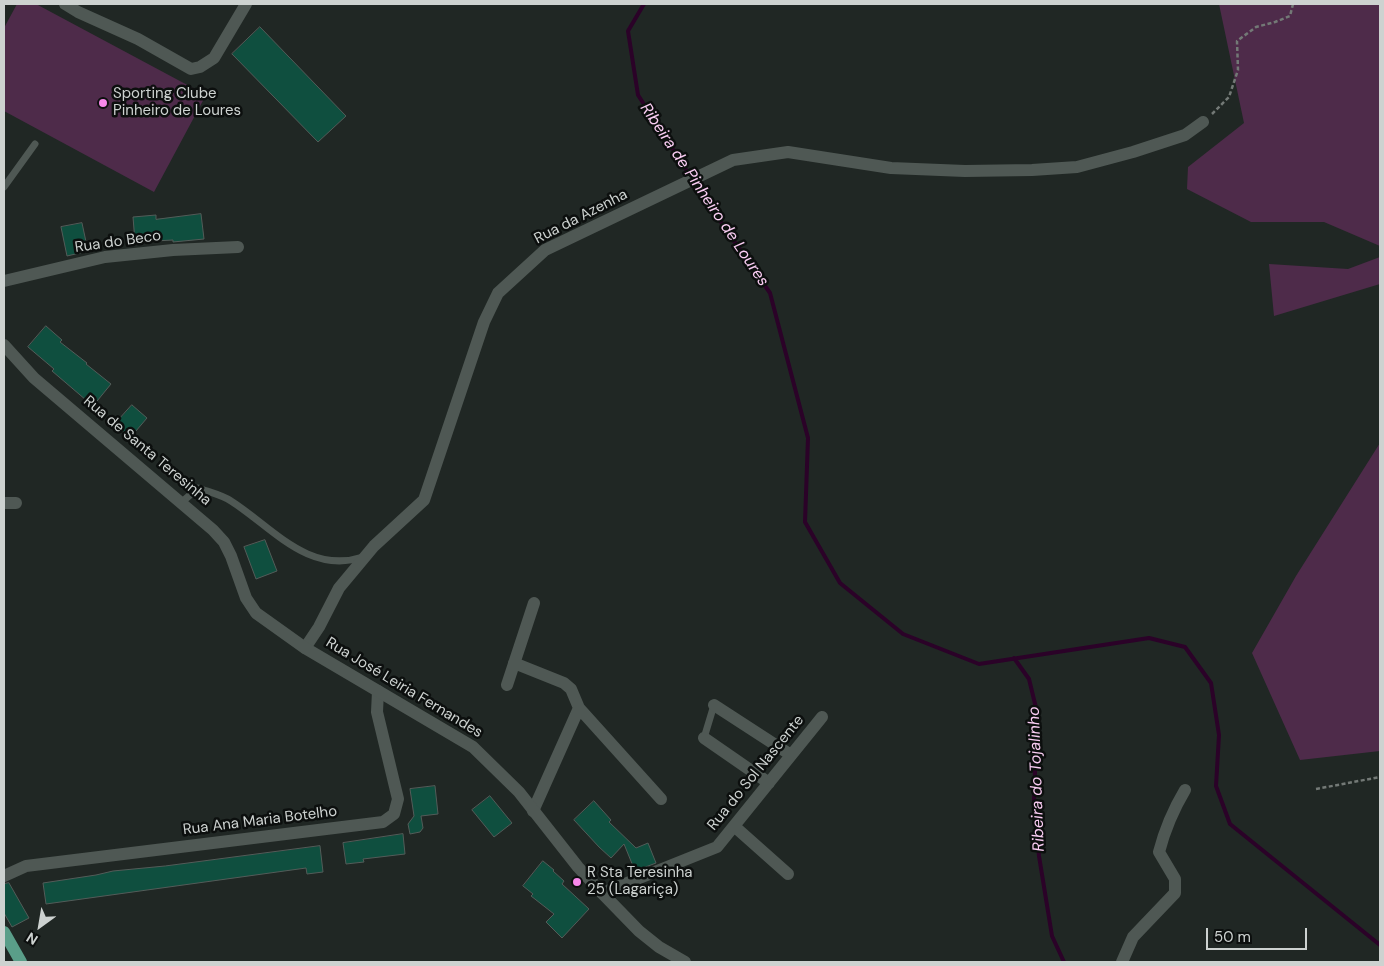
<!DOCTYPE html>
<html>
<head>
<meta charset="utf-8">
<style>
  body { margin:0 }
  #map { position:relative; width:1384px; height:966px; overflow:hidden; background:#202724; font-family:"DM Sans",sans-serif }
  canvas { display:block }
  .frame { position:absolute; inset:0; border:5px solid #cdd2d0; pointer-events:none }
  .north { position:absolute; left:15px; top:901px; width:50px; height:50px; -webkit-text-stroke:4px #0c0f0e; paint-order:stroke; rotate:212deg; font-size:14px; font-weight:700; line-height:20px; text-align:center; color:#cdd2d0 }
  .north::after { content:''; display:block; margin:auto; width:18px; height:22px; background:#cdd2d0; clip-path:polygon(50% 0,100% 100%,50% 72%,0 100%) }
  .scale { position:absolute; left:1206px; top:928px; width:101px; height:22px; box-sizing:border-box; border:2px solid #cdd2d0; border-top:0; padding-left:6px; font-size:15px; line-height:18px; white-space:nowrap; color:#cdd2d0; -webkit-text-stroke:4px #0c0f0e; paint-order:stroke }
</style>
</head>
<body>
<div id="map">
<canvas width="1384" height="966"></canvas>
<div class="frame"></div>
<div class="north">N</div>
<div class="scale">50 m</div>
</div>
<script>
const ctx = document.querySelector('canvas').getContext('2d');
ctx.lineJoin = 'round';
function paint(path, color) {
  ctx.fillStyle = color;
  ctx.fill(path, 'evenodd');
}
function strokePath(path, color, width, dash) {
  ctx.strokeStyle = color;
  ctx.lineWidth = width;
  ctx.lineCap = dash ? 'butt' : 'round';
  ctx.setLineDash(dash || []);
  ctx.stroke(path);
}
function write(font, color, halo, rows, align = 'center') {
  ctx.font = font + ' "DM Sans",sans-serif';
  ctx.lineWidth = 5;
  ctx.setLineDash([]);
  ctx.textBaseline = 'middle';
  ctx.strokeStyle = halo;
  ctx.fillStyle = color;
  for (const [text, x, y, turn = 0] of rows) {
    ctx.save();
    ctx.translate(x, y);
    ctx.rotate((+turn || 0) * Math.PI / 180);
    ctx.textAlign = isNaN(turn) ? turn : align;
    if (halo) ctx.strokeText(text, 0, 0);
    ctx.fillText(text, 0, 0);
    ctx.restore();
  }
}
paint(new Path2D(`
  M17,4H36L206,95L154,192L4,111V28Z
  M1219,4H1380V246L1324,222H1251L1187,189L1188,167L1244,123Z
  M1380,257V284L1274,316L1269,264L1348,269Z
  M1380,443V751L1300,760L1252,653L1296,576Z`), '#4e2b4a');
strokePath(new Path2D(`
  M644,4L628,31L638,95L707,202L770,293L808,438L805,522L840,583L903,634L979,664L1149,638L1185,647L1211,683L1219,735L1216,786L1230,824L1380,945
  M1014,658L1029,679L1037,712L1034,802L1039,856L1052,936L1064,962`), '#2b0228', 4);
const building = new Path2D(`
  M260,27L346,116L318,142L232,54Z
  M201,214L204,239L173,242V240L135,242L133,217L156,215V219Z
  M82,223L88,251L67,256L61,227Z
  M46,326L62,340L60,342L87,363L86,364L111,384L93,406L52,371L54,369L28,347Z
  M132,405L147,418L130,438L115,424Z
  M265,540L277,571L256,579L244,547Z
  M435,786L438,814L421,816L423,828L420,832L410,834L408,824L414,816L410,789Z
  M490,796L512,823L494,837L472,810Z
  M594,801L611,820L609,822L636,848L648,843L656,863L635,871L624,844L611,858L599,847L574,820Z
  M403,834L405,854L363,859L364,862L346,864L343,843Z
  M320,846L323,872L307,874L306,868L46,904L43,883L96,875L113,871L165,866Z
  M543,861L554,870L553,871L564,881L562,884L589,909L562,938L546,922L554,914L531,896L533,894L523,886Z
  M9,883L29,918L12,927L4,913V884Z`);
paint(building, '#0f4f3f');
strokePath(building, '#535c59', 1);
strokePath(new Path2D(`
  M1212,114L1229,97L1238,70L1237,41L1256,27L1275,22L1290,16L1293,4
  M1316,789L1380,777`), '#737976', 2.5, [4, 2.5]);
strokePath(new Path2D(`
  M4,187L35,144
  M182,502L198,488C209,492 222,495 231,501C272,527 308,575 363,557
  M704,738L714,705`), '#4f5854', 7);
strokePath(new Path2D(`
  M65,4L78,12L138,39L191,69L200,67L214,58L246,4
  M4,281L105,257L173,250L238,247
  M4,503H16
  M305,648L319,627L339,588L374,546L424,500L484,322L498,293L545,250L733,160L788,152L891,168L965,171L1032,170L1077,167L1133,152L1185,135L1203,122
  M514,663L564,683L571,689L579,708
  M507,685L534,603
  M714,705L791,755
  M704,738L769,783
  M533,811L579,708L661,799
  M734,826L788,874
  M4,876L26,866L383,822L394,814L398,799L377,712L378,691
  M602,893L717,847L822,717
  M1122,962L1133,937L1175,893V879L1159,852C1165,829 1173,810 1185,790`), '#4f5854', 12);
strokePath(new Path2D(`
  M4,345L34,378L213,530L224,542L231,556L246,598L256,613L305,648L473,747L519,792L578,867L602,893L639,931L659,947L685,962`), '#4f5854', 12);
strokePath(new Path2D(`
  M4,932L21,962`), '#5a9e89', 12);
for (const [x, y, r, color] of [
  [103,103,5,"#f888eb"],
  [577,882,5,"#f888eb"]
]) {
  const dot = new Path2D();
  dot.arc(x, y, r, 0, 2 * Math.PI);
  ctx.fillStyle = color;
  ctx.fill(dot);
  strokePath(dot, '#0c0f0e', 2);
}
write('15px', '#cdd2d0', '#0c0f0e', [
  ["Sporting Clube",113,94],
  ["Pinheiro de Loures",113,111],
  ["R Sta Teresinha",587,873],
  ["25 (Lagariça)",587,890]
], 'left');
write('15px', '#cdd2d0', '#0c0f0e', [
  ["Rua da Azenha",581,217,-27],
  ["Rua do Beco",118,242,-8],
  ["Rua de Santa Teresinha",147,451,40],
  ["Rua José Leiria Fernandes",404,688,31],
  ["Rua do Sol Nascente",756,773,-51],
  ["Rua Ana Maria Botelho",260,821,-7]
]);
write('italic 16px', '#facdf3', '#0c0f0e', [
  ["Ribeira de Pinheiro de Loures",704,195,56],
  ["Ribeira do Tojalinho",1037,779,-92]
]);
</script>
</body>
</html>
